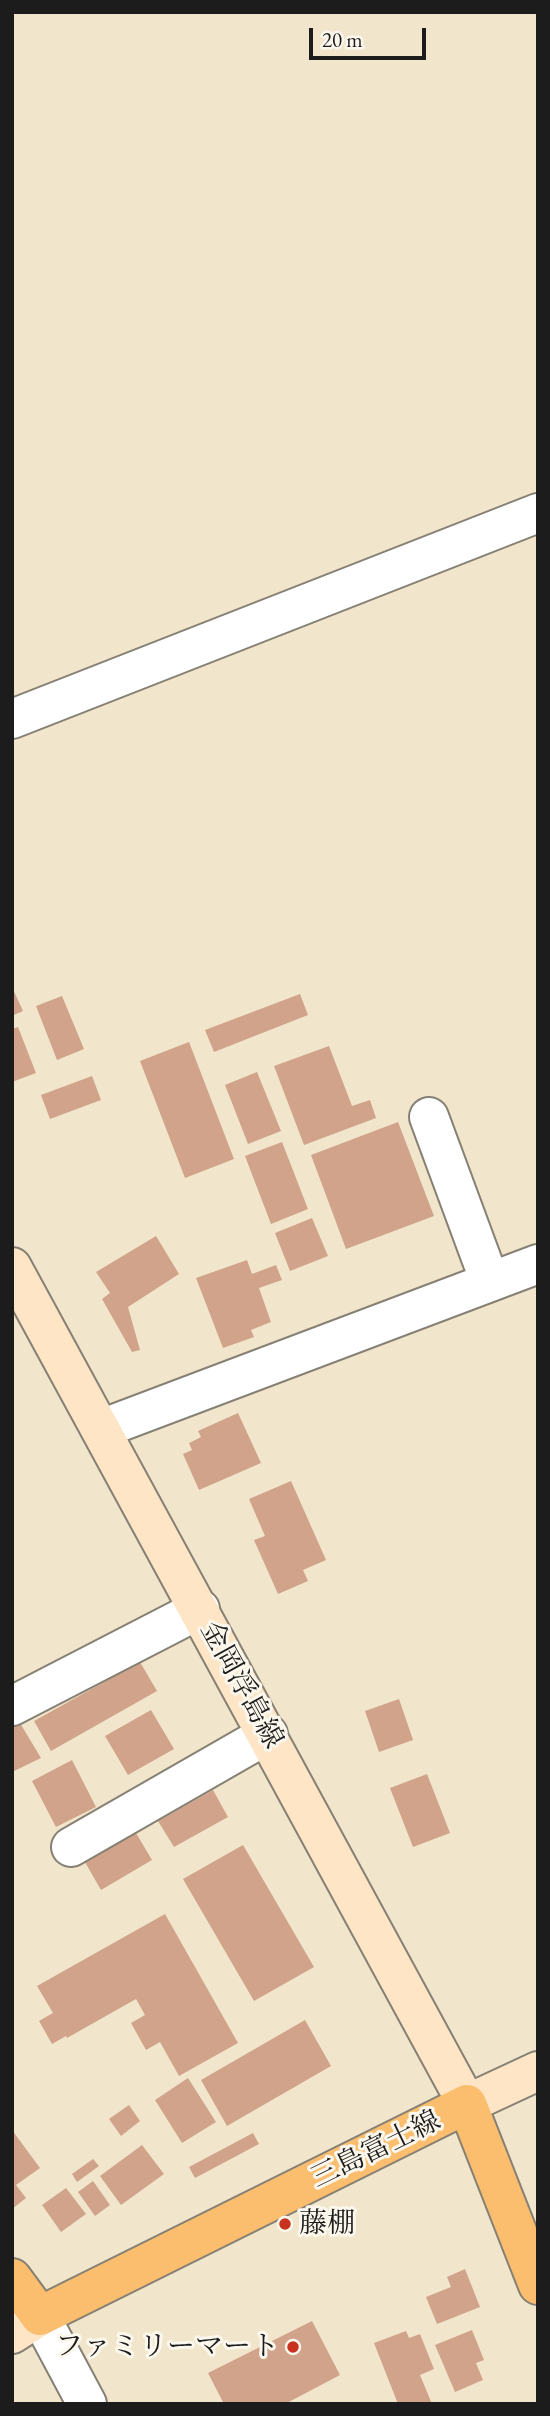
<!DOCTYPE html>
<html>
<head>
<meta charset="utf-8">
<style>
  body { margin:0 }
  #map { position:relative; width:550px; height:2416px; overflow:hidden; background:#f1e6cb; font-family:"EB Garamond",serif }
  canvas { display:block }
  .frame { position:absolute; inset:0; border:14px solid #1c1c1c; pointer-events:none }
  .scale { position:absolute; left:309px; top:28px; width:117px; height:32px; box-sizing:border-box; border:4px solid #1c1c1c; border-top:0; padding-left:9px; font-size:21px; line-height:24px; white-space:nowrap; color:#1c1c1c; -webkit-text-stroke:5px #fbf7ec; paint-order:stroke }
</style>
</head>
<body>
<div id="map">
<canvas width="550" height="2416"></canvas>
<div class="frame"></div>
<div class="scale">20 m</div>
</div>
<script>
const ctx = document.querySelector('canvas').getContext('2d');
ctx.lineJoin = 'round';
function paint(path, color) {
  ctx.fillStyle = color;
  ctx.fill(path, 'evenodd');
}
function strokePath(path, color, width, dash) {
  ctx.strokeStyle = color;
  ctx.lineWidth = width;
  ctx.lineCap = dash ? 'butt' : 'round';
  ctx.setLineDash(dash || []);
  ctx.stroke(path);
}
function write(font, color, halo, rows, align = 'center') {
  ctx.font = font + ' "EB Garamond","Noto Serif JP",serif';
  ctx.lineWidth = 6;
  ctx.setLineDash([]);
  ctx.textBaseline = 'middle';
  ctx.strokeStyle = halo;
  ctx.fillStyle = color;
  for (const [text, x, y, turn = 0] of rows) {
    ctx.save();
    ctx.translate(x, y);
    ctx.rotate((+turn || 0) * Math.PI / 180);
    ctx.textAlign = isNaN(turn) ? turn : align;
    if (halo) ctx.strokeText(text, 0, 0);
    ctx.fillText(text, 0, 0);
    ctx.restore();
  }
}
paint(new Path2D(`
  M12,987L23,1011L12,1016Z
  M300,994L308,1015L214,1052L205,1030Z
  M62,996L84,1049L57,1060L36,1006Z
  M18,1027L36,1073L12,1082V1029Z
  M189,1042L234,1159L185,1178L140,1061Z
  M329,1046L352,1106L370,1100L376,1118L304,1145L274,1066Z
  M257,1072L281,1131L248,1144L225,1085Z
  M92,1076L101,1100L50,1119L41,1095Z
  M398,1122L434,1216L346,1249L311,1155Z
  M282,1142L308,1209L271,1224L245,1156Z
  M312,1218L328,1256L290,1271L275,1233Z
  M156,1236L179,1274L128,1307L140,1350L132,1352L102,1299L110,1293L96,1272Z
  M247,1260L252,1274L276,1265L282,1280L259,1288L271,1322L251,1330L254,1337L223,1348L196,1278Z
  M238,1413L261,1463L199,1490L183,1454L192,1450L189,1443L201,1437L198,1431Z
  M291,1481L326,1560L303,1570L308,1581L278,1594L254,1540L265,1536L249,1499Z
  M140,1662L157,1691L51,1751L34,1721Z
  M399,1699L413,1740L379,1752L365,1711Z
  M151,1710L174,1749L128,1775L105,1736Z
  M20,1723L41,1758L12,1772V1727Z
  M72,1760L96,1807L56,1827L32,1781Z
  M427,1774L450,1833L413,1847L390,1788Z
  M213,1790L228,1817L174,1847L158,1821Z
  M133,1828L152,1860L101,1890L82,1857Z
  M243,1845L314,1967L254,2001L183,1879Z
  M165,1914L238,2043L179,2076L160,2042L146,2050L131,2023L145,2015L136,1999L67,2038L66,2036L52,2044L39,2021L53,2013L37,1986Z
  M305,2020L331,2066L227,2126L201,2080Z
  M188,2078L216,2122L182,2143L155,2100Z
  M129,2105L140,2121L121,2136L109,2119Z
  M12,2130L40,2168L16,2185L26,2198L12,2209Z
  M253,2133L259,2144L195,2178L189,2167Z
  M142,2145L164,2174L121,2205L100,2176Z
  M93,2159L99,2166L77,2182L72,2174Z
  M93,2181L110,2205L95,2216L78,2192Z
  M66,2188L86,2214L61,2232L42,2205Z
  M465,2269L480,2307L437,2324L426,2297L451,2287L447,2277Z
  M312,2321L340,2375L285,2404H224L208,2373Z
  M472,2330L484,2360L476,2363L483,2380L455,2392L435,2345Z
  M406,2331L409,2338L420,2334L434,2369L420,2375L432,2404H398L374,2343Z`), '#d0a38a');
const street = new Path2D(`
  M12,719L538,513
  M429,1117L490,1282
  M101,1429L538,1264
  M12,1706L200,1609
  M71,1847L268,1734
  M40,2316L87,2404`);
const secondary = new Path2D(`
  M12,1267L467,2104L538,2071
  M12,2334L40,2316`);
const primary = new Path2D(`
  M12,2278L40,2316L467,2104L538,2285`);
strokePath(street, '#868174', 42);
strokePath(secondary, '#868174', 42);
strokePath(primary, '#868174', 42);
strokePath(street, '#fff', 38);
strokePath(secondary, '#fde5c5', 38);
strokePath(primary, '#fbbe6e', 38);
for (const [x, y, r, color] of [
  [285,2224,7,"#c8321e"],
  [293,2347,7,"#c8321e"]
]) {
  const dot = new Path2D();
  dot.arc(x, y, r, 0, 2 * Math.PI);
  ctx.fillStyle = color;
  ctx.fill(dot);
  strokePath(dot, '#fbf7ec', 2.5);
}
write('28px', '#1c1c1c', '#fbf7ec', [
  ["金岡浮島線",241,1685,61],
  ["三島富士線",376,2150,-26]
]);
write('28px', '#1c1c1c', '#fbf7ec', [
  ["藤棚",299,2224],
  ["ファミリーマート",279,2347,"right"]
], 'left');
</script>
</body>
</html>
